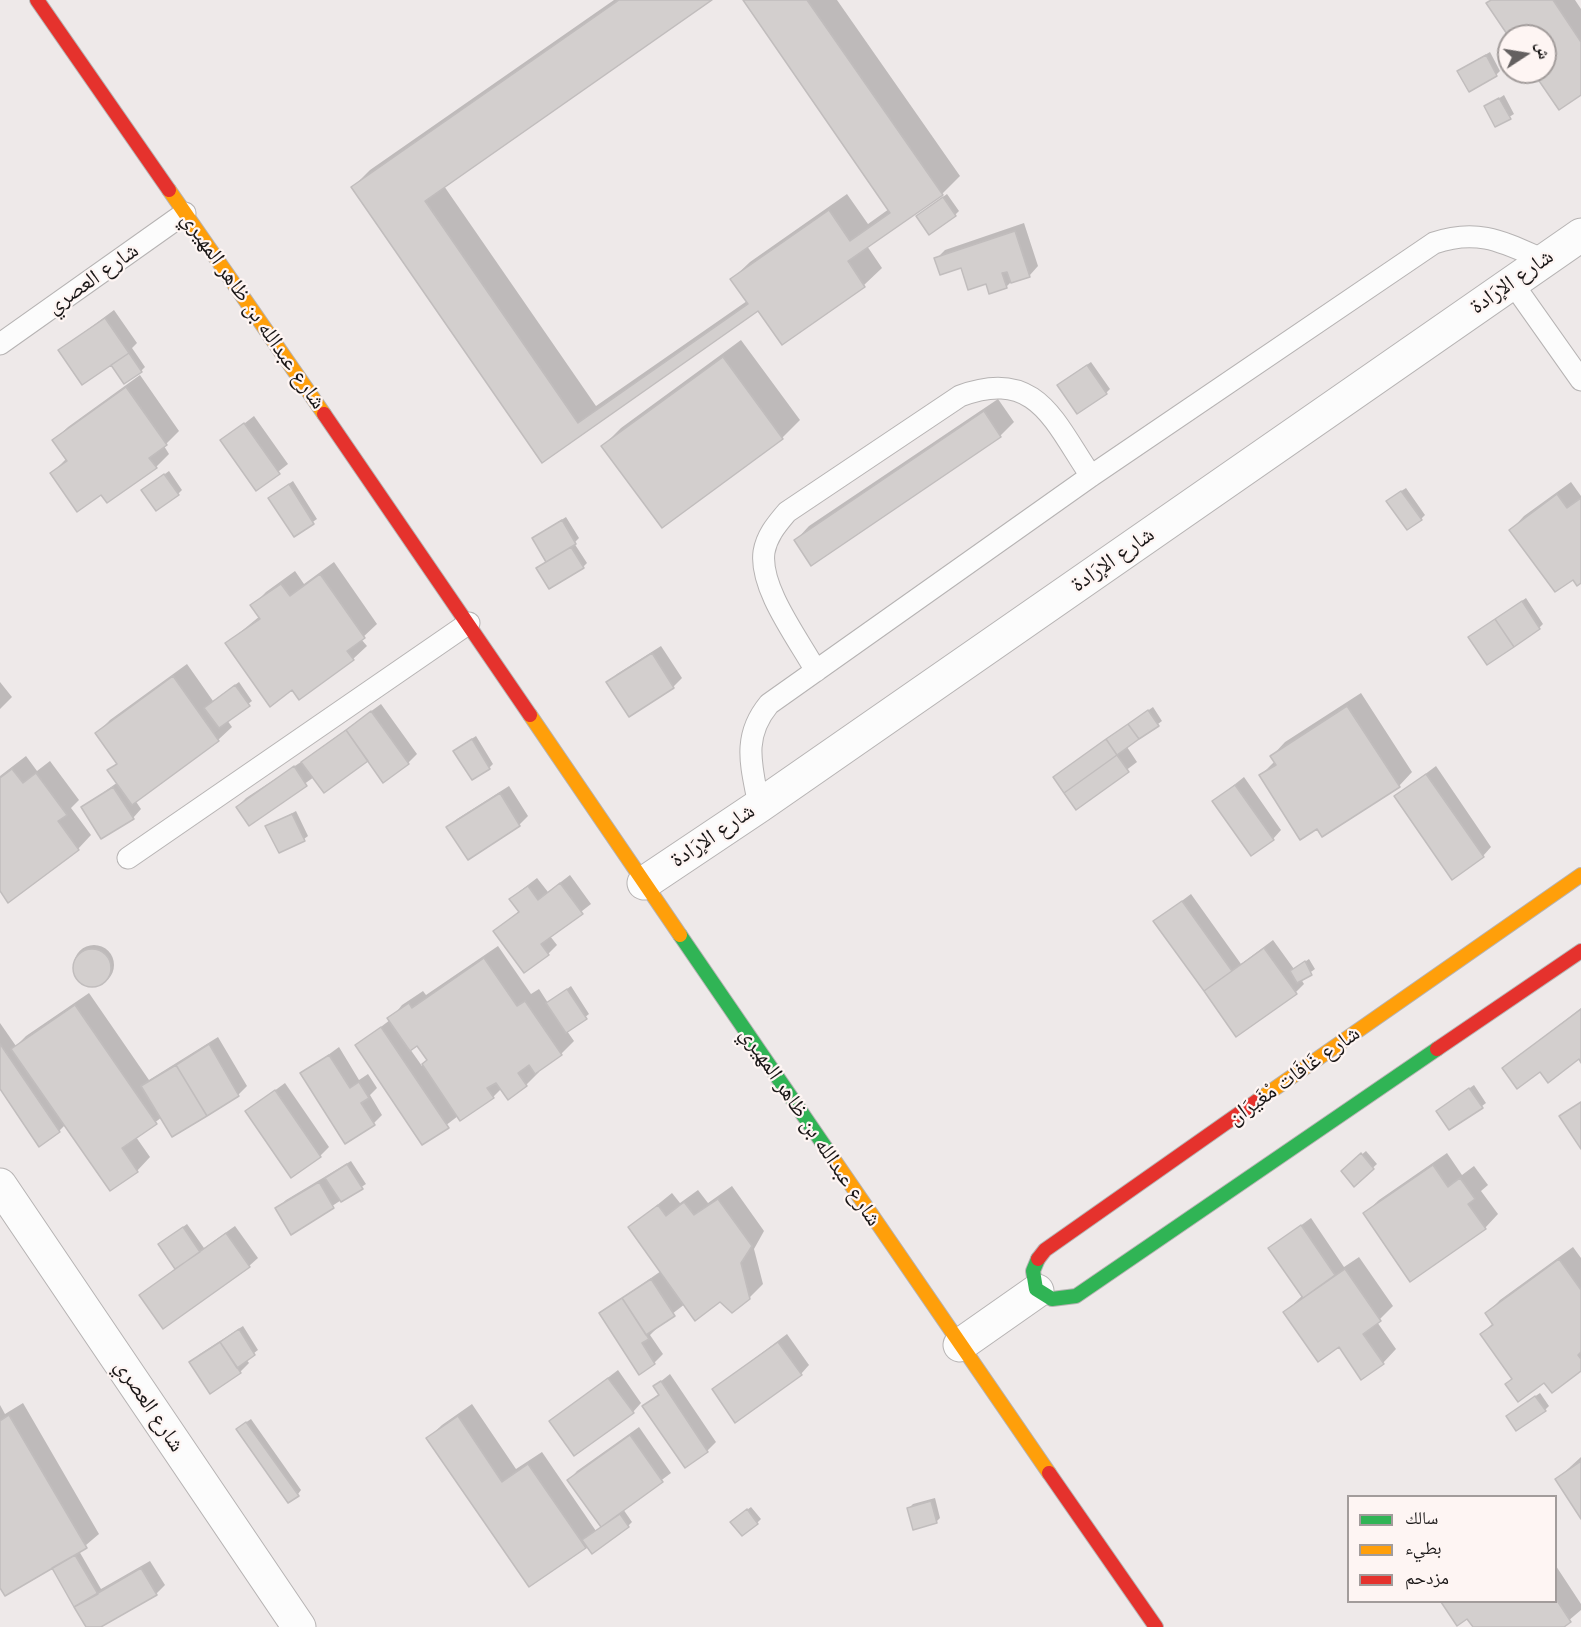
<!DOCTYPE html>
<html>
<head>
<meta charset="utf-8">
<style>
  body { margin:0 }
  #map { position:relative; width:1581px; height:1627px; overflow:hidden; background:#eee9e9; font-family:"Space Grotesk","Noto Naskh Arabic",sans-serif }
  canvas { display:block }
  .legend { position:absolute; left:1347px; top:1495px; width:210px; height:108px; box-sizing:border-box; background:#fef5f3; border:2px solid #a29c9b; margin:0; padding:8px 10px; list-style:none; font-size:18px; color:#191616 }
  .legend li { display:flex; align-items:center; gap:12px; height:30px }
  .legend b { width:30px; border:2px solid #a29c9b }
  .north { position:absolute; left:1497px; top:24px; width:60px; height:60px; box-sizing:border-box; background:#fef5f3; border:2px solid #a29c9b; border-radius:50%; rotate:78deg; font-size:16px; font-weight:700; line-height:24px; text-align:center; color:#191616 }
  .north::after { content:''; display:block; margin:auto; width:21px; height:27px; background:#646060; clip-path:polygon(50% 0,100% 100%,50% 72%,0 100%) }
</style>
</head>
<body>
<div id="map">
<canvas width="1581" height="1627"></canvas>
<ul class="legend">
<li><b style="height:8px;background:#30b455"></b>سالك</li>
<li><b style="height:8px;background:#ff9f0a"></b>بطيء</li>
<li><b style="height:8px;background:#e5322d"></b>مزدحم</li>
</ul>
<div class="north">ش</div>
</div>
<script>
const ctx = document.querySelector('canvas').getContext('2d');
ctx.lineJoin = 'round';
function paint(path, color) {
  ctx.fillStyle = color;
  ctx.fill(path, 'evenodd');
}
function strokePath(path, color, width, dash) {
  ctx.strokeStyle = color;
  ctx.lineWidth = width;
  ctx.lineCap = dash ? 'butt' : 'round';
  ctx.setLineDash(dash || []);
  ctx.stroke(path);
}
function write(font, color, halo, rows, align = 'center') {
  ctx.font = font + ' "Space Grotesk","Noto Naskh Arabic",sans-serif';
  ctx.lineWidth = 4.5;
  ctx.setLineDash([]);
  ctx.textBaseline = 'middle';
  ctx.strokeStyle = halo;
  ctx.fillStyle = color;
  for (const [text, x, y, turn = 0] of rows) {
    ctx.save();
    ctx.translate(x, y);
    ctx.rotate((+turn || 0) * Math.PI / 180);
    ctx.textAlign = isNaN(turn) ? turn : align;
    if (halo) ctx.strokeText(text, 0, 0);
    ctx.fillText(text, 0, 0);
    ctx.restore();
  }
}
paint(new Path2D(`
  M614,0H710L444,186L596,406L747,301L732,279L750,262L847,194L868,224L889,209L745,0H837L960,176L942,194L867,246L882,268L864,285L782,343L759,309L542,461L353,187L370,170Z
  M1491,0H1575L1581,9V93L1535,72H1545V36Z
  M1490,52L1500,71L1496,75L1458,71Z
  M1504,95L1514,114L1496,125L1486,107Z
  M947,194L959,211L955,215L922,212Z
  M1024,223L1038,266L1030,275L1012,281L1006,287L987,282L962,266L936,259L945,250Z
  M114,310L137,343L132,348L145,367L141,371L60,350Z
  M741,340L800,420L782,438L603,446L621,428Z
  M1091,362L1110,389L1106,393L1063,381Z
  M140,375L179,431L164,446L169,454L156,467L102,492L52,473L67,458L54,440L68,427Z
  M998,399L1014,422L1000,436L796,540L809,526Z
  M254,416L288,464L256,489L222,441Z
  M169,471L182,490L178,494L143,490Z
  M293,481L317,519L294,535L274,494Z
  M1571,482L1581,496V581L1511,530L1524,516Z
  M1406,488L1425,515L1421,519L1392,497Z
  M566,517L579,538L574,543L587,563L583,567L538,568L547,561L533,538Z
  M334,562L377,624L361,639L367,646L353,659L292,688L227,643L260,616L252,606L266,592L295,571L304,584Z
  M1526,598L1543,624L1539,628L1470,637Z
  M661,646L682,678L673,687L608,682L617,674Z
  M187,664L213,701L239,682L252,701L227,720L232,727L218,740L135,800L141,809L133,818L83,807L118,782L109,771L118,762L97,733L110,720Z
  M0,682L12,697L0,709Z
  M1361,693L1412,772L1399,786L1261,775L1275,761L1272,756L1285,742Z
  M381,704L417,754L408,763L383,781L369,759L314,777L249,824L237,807L246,798L304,760Z
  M1153,707L1162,721L1127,747L1137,762L1076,808L1055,777Z
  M476,736L493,764L489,768L459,747Z
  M26,756L37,771L50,761L79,800L71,808L91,835L78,849L0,889V776Z
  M1436,766L1491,847L1483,856L1396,796Z
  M1244,777L1281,830L1273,839L1214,801Z
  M509,786L528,816L519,825L468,858L448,828L457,819Z
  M296,811L308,836L304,839L267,827Z
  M570,875L591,904L550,936L557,945L548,954L495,931L519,911L511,900L520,891L537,878L548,892Z
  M1191,894L1241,964L1273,940L1294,969L1309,959L1315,969L1301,979L1304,984L1296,992L1236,1035L1155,921Z
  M74 965a20 20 0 1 1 40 0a20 20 0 1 1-40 0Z
  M498,946L531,994L539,989L548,1003L571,986L589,1014L567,1031L574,1041L561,1054L538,1070L539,1072L526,1085L502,1088L493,1097L458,1116L423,1143L357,1045L390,1020L402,1005L423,991L426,995ZM418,1044L428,1059L422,1066L410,1049Z
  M89,993L149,1080L218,1037L247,1086L238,1095L172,1135L162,1117L136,1137L150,1157L137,1171L65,1125L59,1131L0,1086V1023L16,1046L26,1036Z
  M1581,1008V1060L1579,1057L1540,1070L1504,1068Z
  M339,1047L359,1080L368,1074L377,1088L370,1095L382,1115L374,1123L302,1074Z
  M285,1083L329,1147L320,1156L247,1111Z
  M1474,1085L1486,1103L1482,1106L1438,1111Z
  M1366,1151L1377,1164L1354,1185L1347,1167Z
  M1447,1153L1462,1175L1474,1166L1488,1185L1481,1191L1498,1214L1485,1228L1365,1213L1379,1200Z
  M351,1161L366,1184L292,1232L277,1208L286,1200Z
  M732,1186L764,1231L754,1249L763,1284L749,1298L685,1304L655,1327L656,1329L650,1335L663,1354L654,1363L601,1313L661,1271L630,1227L672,1193L680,1203L698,1190L708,1203Z
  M1311,1218L1344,1267L1359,1257L1393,1306L1377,1322L1396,1349L1383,1363L1339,1345L1285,1312L1303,1295L1270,1248Z
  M187,1224L204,1248L235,1226L258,1258L249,1266L141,1295L176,1268L164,1241Z
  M1573,1247L1581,1258V1369L1545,1381L1507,1384L1513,1377L1482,1334L1493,1323L1487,1313L1500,1300Z
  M243,1326L258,1350L246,1359L249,1363L240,1372L191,1362L200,1354Z
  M787,1334L809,1365L801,1374L714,1389Z
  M618,1370L641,1403L633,1412L551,1421Z
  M670,1374L716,1442L707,1451L644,1406L660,1393L655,1386Z
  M1540,1393L1549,1406L1545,1410L1512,1412Z
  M23,1403L99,1534L79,1551L101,1589L150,1561L165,1585L156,1594L98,1627H87L53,1567L0,1585V1405L5,1414Z
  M472,1404L516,1469L542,1452L596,1531L602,1527L569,1480L577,1471L639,1427L671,1473L623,1509L632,1522L628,1526L585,1547L428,1438L442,1425Z
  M251,1419L301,1490L298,1494L242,1425Z
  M1581,1457V1516L1557,1479Z
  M935,1498L940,1518L936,1522L909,1508L913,1504Z
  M751,1507L761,1519L757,1523L736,1518Z
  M1556,1566L1581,1604V1610L1561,1627H1474L1468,1617L1457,1624L1442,1602H1556Z`), '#0003');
const building = new Path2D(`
  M619,0H712L425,201L578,423L748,304L730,279L829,210L850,241L890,213L743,0H807L943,195L848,261L865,287L782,345L758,311L542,463L351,187Z
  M1491,0H1553L1581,42V95L1559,110L1533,72H1545V36L1509,37L1486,3Z
  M1486,55L1497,76L1469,92L1457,71Z
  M1499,98L1511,119L1495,127L1484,106Z
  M943,197L956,216L929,235L916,216Z
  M1015,231L1030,277L1011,283L1007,272L1002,273L1007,288L989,294L986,284L968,290L961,268L940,275L934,258Z
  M105,318L129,353L82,385L58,350Z
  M129,353L142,372L124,384L111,365Z
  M723,357L783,439L662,528L601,446Z
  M1087,365L1107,394L1077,414L1057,385Z
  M126,387L167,445L149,458L157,468L107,503L101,495L77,512L50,473L67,461L52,440Z
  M984,411L1001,437L811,566L794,540Z
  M244,423L280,474L256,491L220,440Z
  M164,474L179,495L156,511L141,490Z
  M289,484L314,524L294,537L268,498Z
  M1401,491L1422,520L1407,530L1386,501Z
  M1557,494L1567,508L1581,498V583L1577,586L1573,580L1555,592L1509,530Z
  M562,520L576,544L546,562L532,538Z
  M571,547L584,568L549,589L536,568Z
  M320,574L365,638L347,651L354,660L299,700L292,690L270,707L225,643L260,619L250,605L281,584L290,596Z
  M1522,601L1540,629L1514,647L1495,619Z
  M1495,619L1514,647L1487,665L1468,637Z
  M652,653L674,688L629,717L606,682Z
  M173,676L219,741L132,805L107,770L117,764L95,733Z
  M235,685L250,706L219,728L204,708Z
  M1347,706L1400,787L1322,837L1317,829L1300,840L1259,775L1276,765L1270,756Z
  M1148,710L1159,726L1139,739L1128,724Z
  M371,711L409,764L383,783L346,730Z
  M1128,724L1139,739L1117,755L1106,739Z
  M346,730L368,761L324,793L301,762Z
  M472,739L490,769L472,780L453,751Z
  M1106,739L1117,755L1064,793L1053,777Z
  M1117,755L1129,772L1076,810L1064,793Z
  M294,766L307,786L249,826L236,807Z
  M12,769L23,783L36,773L67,815L58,821L79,850L8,903L0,891V778Z
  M1426,774L1484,857L1452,880L1394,796Z
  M1235,785L1274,840L1251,856L1212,801Z
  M113,787L134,819L101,839L81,807Z
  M500,793L520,826L468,860L446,827Z
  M292,814L305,841L279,853L265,826Z
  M560,883L583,914L541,944L549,955L524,973L493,931L519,912L509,899L528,886L538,900Z
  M1182,901L1232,971L1204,991L1153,921Z
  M1264,948L1297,994L1236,1037L1204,991Z
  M73 968a19 19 0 1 1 38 0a19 19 0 1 1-38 0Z
  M484,958L517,1006L525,1001L562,1055L535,1074L529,1065L518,1073L527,1086L508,1100L496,1083L487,1088L494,1098L460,1121L422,1064L427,1060L417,1046L410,1051L387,1018L409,1003L412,1008Z
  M1305,961L1312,975L1297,983L1290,971Z
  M567,989L587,1019L566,1033L546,1003Z
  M75,1005L157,1124L122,1148L138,1172L110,1191L11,1049Z
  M1581,1009V1063L1579,1059L1548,1083L1540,1072L1517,1089L1502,1068Z
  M381,1027L449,1128L422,1145L355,1045Z
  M0,1044L60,1132L39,1147L0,1089Z
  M209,1044L239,1096L207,1116L176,1065Z
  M329,1055L350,1088L359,1082L369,1098L361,1103L375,1125L345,1144L300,1073Z
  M176,1065L207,1116L172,1137L141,1086Z
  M1469,1088L1483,1108L1449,1130L1436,1111Z
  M275,1090L321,1157L291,1178L245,1111Z
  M1581,1102V1149L1559,1116Z
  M1361,1153L1374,1169L1354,1187L1341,1171Z
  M347,1164L363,1189L341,1202L325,1178Z
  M1433,1165L1448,1187L1460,1178L1475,1199L1468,1204L1486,1229L1410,1282L1363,1213Z
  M319,1182L334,1208L291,1235L275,1208Z
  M718,1199L752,1246L741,1263L750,1299L732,1313L720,1302L695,1321L628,1227L658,1205L666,1216L684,1202L694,1215Z
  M1301,1225L1335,1275L1303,1298L1268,1248Z
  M183,1227L200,1252L175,1269L158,1244Z
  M226,1233L250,1267L163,1329L139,1295Z
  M1559,1259L1581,1290V1352L1578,1355L1581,1359V1371L1552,1393L1544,1383L1518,1402L1505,1384L1512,1379L1480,1334L1493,1325L1485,1313Z
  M1345,1269L1381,1321L1363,1334L1384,1364L1361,1380L1339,1347L1318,1362L1283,1312Z
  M651,1279L675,1316L646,1335L622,1298Z
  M622,1298L649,1339L642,1343L655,1364L639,1375L599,1313Z
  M239,1329L255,1355L237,1368L220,1342Z
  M220,1342L241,1373L210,1394L189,1362Z
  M778,1342L802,1375L735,1423L712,1389Z
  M608,1378L634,1413L574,1456L549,1421Z
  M661,1381L708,1452L685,1468L642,1406L659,1395L653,1386Z
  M1535,1396L1546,1411L1516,1431L1506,1416Z
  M9,1415L87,1548L5,1596L0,1588V1421Z
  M458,1416L502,1482L528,1464L586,1548L529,1587L426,1438Z
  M246,1422L299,1496L288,1503L236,1429Z
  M630,1435L663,1482L601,1527L567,1480Z
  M1581,1461V1519L1555,1479Z
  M931,1501L937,1523L913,1530L907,1508Z
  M747,1509L758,1524L742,1536L730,1522Z
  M620,1514L629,1527L592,1554L582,1540Z
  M75,1555L98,1594L74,1607L52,1568Z
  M141,1568L157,1595L101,1627H86L74,1607Z
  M1556,1599L1571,1622L1564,1627H1473L1467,1619L1457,1626L1441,1602H1556Z`);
paint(building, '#d3cfce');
strokePath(building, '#c1bdbd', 1.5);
const lane = new Path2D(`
  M1511,281L1581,380
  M0,344L185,213
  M816,671C799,640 759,588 764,552C767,535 777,524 787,512L960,396C1037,367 1054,422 1091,476
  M759,806C752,767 741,738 769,704L1091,476L1434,243C1478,228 1503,242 1544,260
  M128,858L469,623`);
const street = new Path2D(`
  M644,883L759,806L1581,235
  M0,1185L299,1627
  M960,1345L1037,1291`);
const fast = new Path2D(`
  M680,935L832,1157
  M1038,1259L1033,1271L1036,1289L1052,1299L1076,1296L1437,1049`);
const slow = new Path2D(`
  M169,190L324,414
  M530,715L680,935
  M1257,1101L1581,875
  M832,1157L1049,1473`);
const jam = new Path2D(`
  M37,0L169,190
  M324,414L530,715
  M1437,1049L1581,951
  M1038,1259L1045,1250L1257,1101
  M1049,1473L1156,1627`);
strokePath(lane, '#b6b3b3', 23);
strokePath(street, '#b6b3b3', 35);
strokePath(fast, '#b6b3b3', 16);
strokePath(slow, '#b6b3b3', 16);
strokePath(jam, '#b6b3b3', 16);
strokePath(lane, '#fcfcfc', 21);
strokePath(street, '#fcfcfc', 33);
strokePath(fast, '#30b455', 14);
strokePath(slow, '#ff9f0a', 14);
strokePath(jam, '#e5322d', 14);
write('22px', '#191616', '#fef5f3', [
  ["شارع العصري",93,279,-35],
  ["شارع الإرَادة",1512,282,-35],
  ["شارع عبدالله بن ظاهر المهيري",253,311,55],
  ["شارع الإرَادة",1113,560,-35],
  ["شارع الإرَادة",713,836,-34],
  ["شارع غَافَات مْغَيرَان",1294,1076,-35],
  ["شارع عبدالله بن ظاهر المهيري",810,1127,56],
  ["شارع العصري",149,1406,56]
]);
</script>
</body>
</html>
